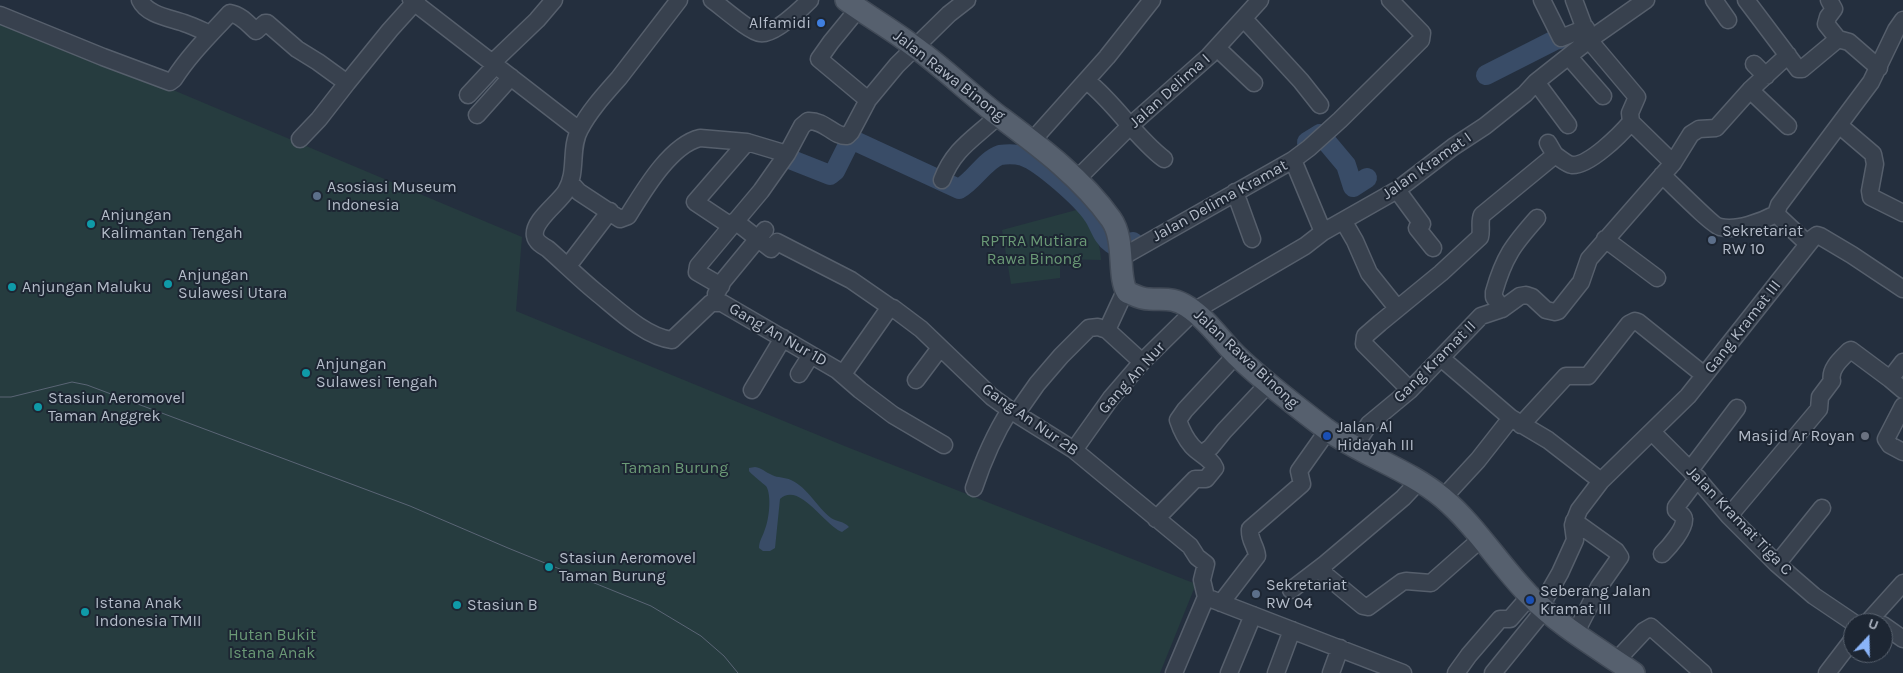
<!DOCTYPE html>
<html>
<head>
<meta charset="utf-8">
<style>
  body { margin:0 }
  #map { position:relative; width:1903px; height:673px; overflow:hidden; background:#242f3e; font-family:Karla,sans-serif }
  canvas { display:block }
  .north { position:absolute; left:1843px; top:613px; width:50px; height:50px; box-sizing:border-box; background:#1d2633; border:1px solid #59626f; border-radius:50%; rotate:21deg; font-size:14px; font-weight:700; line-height:20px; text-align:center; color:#b4bcc9 }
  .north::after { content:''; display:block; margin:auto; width:18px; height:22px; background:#8ab4f8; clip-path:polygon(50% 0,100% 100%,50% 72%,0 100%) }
</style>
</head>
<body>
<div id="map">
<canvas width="1903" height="673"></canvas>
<div class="north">U</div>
</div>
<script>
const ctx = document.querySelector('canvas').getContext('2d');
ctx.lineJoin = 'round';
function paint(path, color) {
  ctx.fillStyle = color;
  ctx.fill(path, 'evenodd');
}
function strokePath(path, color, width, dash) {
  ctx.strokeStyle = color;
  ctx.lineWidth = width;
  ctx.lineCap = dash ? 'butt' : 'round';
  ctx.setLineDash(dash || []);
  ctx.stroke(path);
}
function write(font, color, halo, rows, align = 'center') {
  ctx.font = font + ' Karla,sans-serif';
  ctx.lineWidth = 4;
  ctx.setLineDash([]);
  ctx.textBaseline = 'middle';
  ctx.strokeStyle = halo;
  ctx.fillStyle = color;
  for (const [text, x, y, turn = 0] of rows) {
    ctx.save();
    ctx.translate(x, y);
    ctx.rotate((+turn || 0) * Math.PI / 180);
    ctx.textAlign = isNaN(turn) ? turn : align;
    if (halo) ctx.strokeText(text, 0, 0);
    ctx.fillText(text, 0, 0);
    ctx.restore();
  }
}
paint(new Path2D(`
  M0,17L522,237L516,311L847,447L1196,584L1160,673H0Z
  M1080,209C1092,225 1100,239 1101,260L1060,259V278L1011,284L1002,230Z`), '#263c3f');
paint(new Path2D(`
  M755,467C762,468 765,472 772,475C778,478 785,477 791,480C807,487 817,507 831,518C837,522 844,521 849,527L842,532C824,525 799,481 780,499L775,548L770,551H763L759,548C759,541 763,536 765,529C769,520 772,495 766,486C765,485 751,474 749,471V468Z`), '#394c67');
strokePath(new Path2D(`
  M1486,75L1555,40L1580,35
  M1307,142L1320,134L1346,165L1353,187L1367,178
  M792,160L830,175L835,171L850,141L853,140L959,189C973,182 985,160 1000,155C1007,154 1016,154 1023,156C1041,162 1082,199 1093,215C1099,223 1102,237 1111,243C1118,248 1126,245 1133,242`), '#394c67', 20);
const minor = new Path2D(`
  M140,0C147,15 170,18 184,23C193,26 201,30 210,34
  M411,0L579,130
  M679,0C659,26 639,52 619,78C605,94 590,110 580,129C569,148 578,172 566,191C559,203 532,221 535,236C536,242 543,246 548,249C564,263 579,278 596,292C616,308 645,337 672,340L711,303H722L837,370L860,390L893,415L944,445
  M712,0C722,7 750,32 760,33C773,36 801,9 810,0
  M1542,0L1561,38L1586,28
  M1574,0L1589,40L1637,97L1630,113L1631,122
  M1714,0L1728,20
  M1746,0L1798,69H1802L1838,39
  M1829,0L1834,9L1828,17L1826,24L1838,39
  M858,9L831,42L819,59L868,100
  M0,15L103,57L170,82L174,79C190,54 210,35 230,13C241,15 248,24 256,31L265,23H267L297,49L318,62L347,83L390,30L417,0
  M1244,19L1301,81L1320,105
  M1838,39L1849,42L1879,68
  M1217,48L1254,83
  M1569,57L1603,96
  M492,63L537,20L554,0
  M1754,64L1766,76
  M1087,81C1116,104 1135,137 1164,159
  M1536,82L1568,125
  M1750,90L1788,126
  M468,95L495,66
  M477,115L511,77
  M1839,125L1873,154L1875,164L1870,191L1871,197L1903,213
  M300,139L319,119L347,83
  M1032,141L1107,57L1152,0
  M1555,155C1560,158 1566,164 1572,165C1589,166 1620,135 1631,122L1673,163
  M1293,160L1323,232
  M1662,175C1671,183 1713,226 1720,227C1737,231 1761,222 1776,214
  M1077,179L1131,125L1209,56L1260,0
  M942,180C954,148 975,138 998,116
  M570,182L579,192L620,219L628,216C643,192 670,145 700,138L747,142L787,154L802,126L808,121C825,120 834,137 847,136L851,132L868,100L897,65L949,14L967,0
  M1397,190L1422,224L1417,228L1433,248
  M1235,192L1252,239
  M1776,214L1779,205L1871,82L1896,30L1903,20
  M1776,214L1808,244
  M735,221L771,249L777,242L851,280L890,307
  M1344,222L1355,241L1369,273L1397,308
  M731,226L695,202L747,142
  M1605,239L1657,278
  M1122,257L1293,160L1309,148L1340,120L1421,40L1422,33L1390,0
  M568,266L610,211
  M721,286L697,272L698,266L761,191L787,154
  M716,294L723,281L765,230
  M1502,309L1494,297V292C1504,257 1513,245 1537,218
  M1107,330L1126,289
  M1441,358L1511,418L1548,440L1601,481
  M1903,362L1890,379L1903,390
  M799,374L811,355
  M843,374L890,307L893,308L921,329L992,397L1010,410L1074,450L1190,546L1197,557L1206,564L1202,580L1206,597
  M916,380L940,348
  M752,390L783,338
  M1410,390L1364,344L1365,336L1380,323L1441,273L1480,237C1482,229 1479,222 1482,215L1555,155L1548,143
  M1903,406L1886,439L1890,445L1903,452
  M1016,414L1037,384L1061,356L1089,328L1098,327L1107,330L1142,362
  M1521,425L1566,376H1588L1629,324L1635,321L1638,322L1704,375
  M1652,432L1690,470L1729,516L1777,564L1814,596L1854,623
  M1354,447L1369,424L1410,390L1481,316L1502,309L1520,296L1526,295L1532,297L1546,310L1555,312L1558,311L1581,282L1589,259L1673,163L1691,134L1699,129L1716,128L1750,90L1788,55
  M1074,450L1111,398L1142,362L1194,311L1305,246L1323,232L1397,190L1453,147L1485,126L1525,94L1536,82L1589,40L1646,0
  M1202,454L1211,447L1224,431L1269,383
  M1690,470L1737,408
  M1419,481L1403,498L1325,564L1323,573L1363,606L1368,607L1402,582L1406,581L1431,583L1482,538
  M974,488C983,461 994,435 1010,410
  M1443,498L1478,460L1511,418
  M1729,516L1819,409L1820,397L1832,381C1829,369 1841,359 1849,351L1851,350L1890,379
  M1156,519L1195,479H1206L1215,468C1211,458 1199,454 1192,446C1185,438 1181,429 1178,420L1185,410L1236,355
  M1574,521L1616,551L1620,557L1599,587L1575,634
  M1662,554C1669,547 1685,529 1684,519C1684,515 1678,513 1676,510V507L1698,478
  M1777,564L1822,508
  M1291,590L1325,564
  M1221,603L1257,556C1256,545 1249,541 1250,529L1302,484L1299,471L1328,430
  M1541,606L1560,573L1575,540L1573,525L1579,510L1601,481L1688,396L1813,238L1817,235L1820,236L1852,255L1903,289
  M1867,623L1903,583
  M1883,625L1903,639
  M1616,661L1644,631L1651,627L1703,673
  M1174,673L1206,597L1403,673
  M1229,673L1253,615
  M1276,673L1292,630
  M1331,673L1340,648
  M1456,673L1469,655L1500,619H1510L1530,596
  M1493,673L1545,609
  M1827,673L1853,639`);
const major = new Path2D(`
  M846,0C868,16 891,29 912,45C943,67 970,94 1000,117C1040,147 1082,178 1111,219C1126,240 1117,276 1127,292C1134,295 1141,299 1149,299C1165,300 1173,297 1188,307C1207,319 1220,339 1236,355C1264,382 1296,406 1326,429C1363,456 1408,469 1443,498C1476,526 1498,563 1528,594C1559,626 1598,648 1634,673`);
strokePath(minor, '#565f6c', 19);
strokePath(major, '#414a57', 24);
strokePath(minor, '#38414e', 16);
strokePath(major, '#56606e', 21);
strokePath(new Path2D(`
  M0,397H11L72,382L87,385L410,506L508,548L651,606L701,636L724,656L738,673`), '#5a6575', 1);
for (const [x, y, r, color] of [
  [821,23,5,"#3f7fe0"],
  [317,196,5,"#5c6f8a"],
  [91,224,5,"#0f9aa8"],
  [1712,240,5,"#5c6f8a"],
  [168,284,5,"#0f9aa8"],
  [12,287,5,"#0f9aa8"],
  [306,373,5,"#0f9aa8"],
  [38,407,5,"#0f9aa8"],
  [1327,436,5,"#1a4fb4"],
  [1865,436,5,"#6b7280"],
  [549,567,5,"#0f9aa8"],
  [1256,594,5,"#5c6f8a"],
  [1530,600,5,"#1a4fb4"],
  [457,605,5,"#0f9aa8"],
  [85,612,5,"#0f9aa8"]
]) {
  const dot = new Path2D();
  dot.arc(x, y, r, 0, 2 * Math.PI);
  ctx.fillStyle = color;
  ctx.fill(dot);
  strokePath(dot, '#1d2633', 2);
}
write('16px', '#b4bcc9', '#1d2633', [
  ["Alfamidi",811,23,"right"],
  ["Asosiasi Museum",327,187],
  ["Indonesia",327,205],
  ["Anjungan",101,215],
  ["Kalimantan Tengah",101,233],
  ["Sekretariat",1722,231],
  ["RW 10",1722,249],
  ["Anjungan",178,275],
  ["Sulawesi Utara",178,293],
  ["Anjungan Maluku",22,287],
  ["Anjungan",316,364],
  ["Sulawesi Tengah",316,382],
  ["Stasiun Aeromovel",48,398],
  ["Taman Anggrek",48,416],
  ["Jalan Al",1337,427],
  ["Hidayah III",1337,445],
  ["Masjid Ar Royan",1855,436,"right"],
  ["Stasiun Aeromovel",559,558],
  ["Taman Burung",559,576],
  ["Sekretariat",1266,585],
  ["RW 04",1266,603],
  ["Seberang Jalan",1540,591],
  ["Kramat III",1540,609],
  ["Istana Anak",95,603],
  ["Indonesia TMII",95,621],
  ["Stasiun B",467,605]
], 'left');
write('16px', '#b4bcc9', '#1d2633', [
  ["Jalan Rawa Binong",949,76,38],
  ["Jalan Delima I",1170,91,-42],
  ["Jalan Kramat I",1427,166,-35],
  ["Jalan Delima Kramat",1220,201,-29],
  ["Gang Kramat III",1743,327,-52],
  ["Gang An Nur 1D",778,335,30],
  ["Jalan Rawa Binong",1246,359,43],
  ["Gang Kramat II",1435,362,-45],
  ["Gang An Nur",1132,378,-48],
  ["Gang An Nur 2B",1030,420,35],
  ["Jalan Kramat Tiga C",1739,521,46]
]);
write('16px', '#6b9a76', '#1d2633', [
  ["RPTRA Mutiara",1034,241],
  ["Rawa Binong",1034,259],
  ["Taman Burung",675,468],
  ["Hutan Bukit",272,635],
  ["Istana Anak",272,653]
]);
</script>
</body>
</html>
